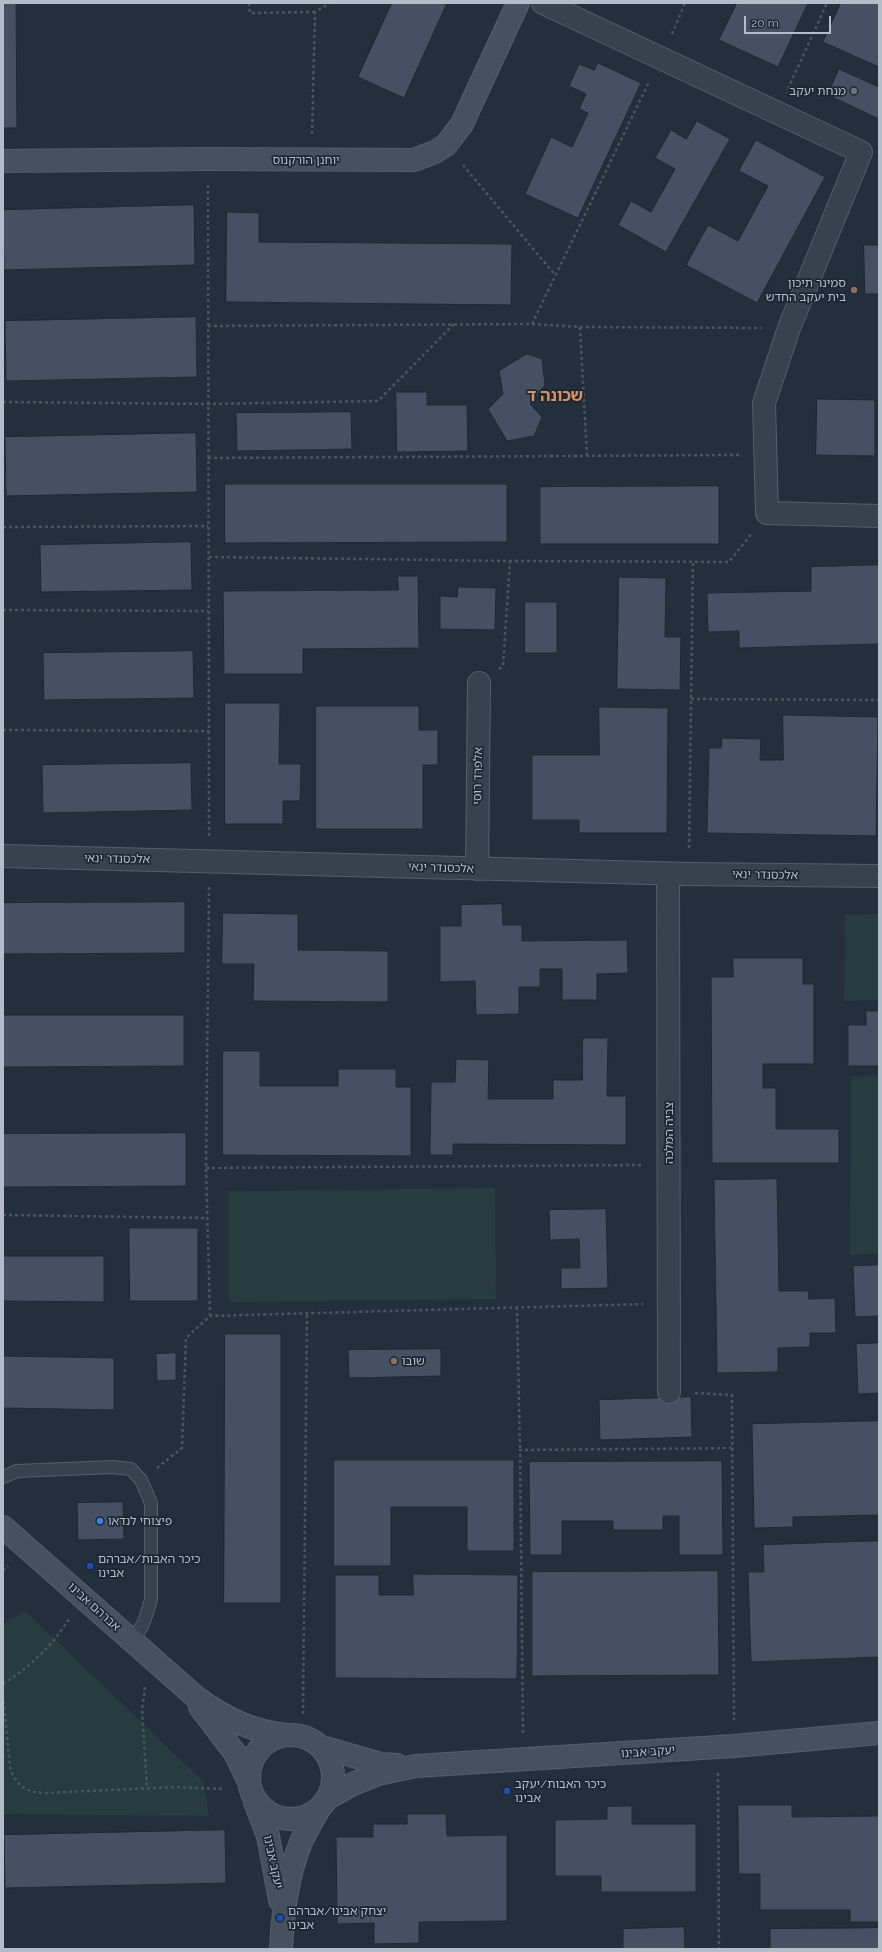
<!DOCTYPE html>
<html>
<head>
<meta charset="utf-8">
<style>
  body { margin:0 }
  #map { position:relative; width:882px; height:1952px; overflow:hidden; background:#242f3e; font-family:Raleway,sans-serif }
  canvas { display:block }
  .frame { position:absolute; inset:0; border:4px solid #b4bcc9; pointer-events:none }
  .scale { position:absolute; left:744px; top:16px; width:87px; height:18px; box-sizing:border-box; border:2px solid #b4bcc9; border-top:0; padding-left:5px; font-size:12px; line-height:14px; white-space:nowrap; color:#b4bcc9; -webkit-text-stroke:3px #1d2633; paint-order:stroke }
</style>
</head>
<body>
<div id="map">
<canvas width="882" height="1952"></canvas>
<div class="frame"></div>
<div class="scale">20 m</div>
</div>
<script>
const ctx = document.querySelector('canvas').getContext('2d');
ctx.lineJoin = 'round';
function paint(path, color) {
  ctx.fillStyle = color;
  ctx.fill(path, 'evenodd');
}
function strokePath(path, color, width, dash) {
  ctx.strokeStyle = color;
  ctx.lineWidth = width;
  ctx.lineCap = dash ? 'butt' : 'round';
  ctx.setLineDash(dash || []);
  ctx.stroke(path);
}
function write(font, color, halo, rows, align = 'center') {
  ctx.font = font + ' Raleway,"Noto Sans Hebrew",sans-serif';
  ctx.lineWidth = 3.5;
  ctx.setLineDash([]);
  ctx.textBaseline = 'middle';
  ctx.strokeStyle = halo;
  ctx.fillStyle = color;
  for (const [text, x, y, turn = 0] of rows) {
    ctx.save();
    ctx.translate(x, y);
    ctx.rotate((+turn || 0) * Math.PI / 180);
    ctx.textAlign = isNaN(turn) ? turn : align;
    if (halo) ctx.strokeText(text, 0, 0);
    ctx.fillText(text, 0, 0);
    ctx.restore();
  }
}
paint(new Path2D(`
  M879,914V1000L844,1001L845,915Z
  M879,1076V1253L850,1255L851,1077Z
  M495,1188L496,1299L229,1302V1191Z
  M25,1611L204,1782L209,1816L3,1814V1624Z`), '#263c3f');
const building = new Path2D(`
  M3,3H16L17,128H3Z
  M392,3H447L404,98L358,77Z
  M737,3H808L778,67L719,40Z
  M841,3H879V67L823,42Z
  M598,63L641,83L578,218L525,194L551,137L572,147L588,113L579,109L586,94L569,86L579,64L594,70Z
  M839,69L879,87V119L828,95Z
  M697,121L730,139L666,252L618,225L631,201L651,212L675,169L655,158L671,130L686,139Z
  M756,140L825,177L757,303L686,265L708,225L738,241L768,186L739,171Z
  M194,205L195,265L4,270L3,210Z
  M227,212L259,213V242L512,244L511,305L226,302Z
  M864,245H879V294H865Z
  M196,317L197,377L6,381L5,321Z
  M527,354L542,359L545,385L530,404L542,417L534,436L507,441L488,409L503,394L499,371Z
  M396,392H427V405H467L468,451L397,452Z
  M817,399L875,400V456L816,455Z
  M351,412L352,449L237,451L236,413Z
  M196,433L197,492L6,496L5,437Z
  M225,484H507V542L225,543Z
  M719,486V544H540V487Z
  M191,542L192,590L41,592L40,545Z
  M879,565V644L739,648V631L708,632L707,593L811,591V567Z
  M398,576H418L419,648L303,649V674H224L223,591L398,590Z
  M619,577L666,578L665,637H681L680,690L617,689Z
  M458,587L496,588L495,630L440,629V596L457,597Z
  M525,602H557V653H525Z
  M193,651L194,698L44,700L43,653Z
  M225,703H280L279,764H301L300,801H283V824H225Z
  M316,706H419V730H438V765H423V829H316Z
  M599,707L668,708L667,833H579V820H532V755H599Z
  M783,715L878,717L876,836L707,833L709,748H721L722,738L761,739L760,760H783Z
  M191,763L192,810L43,813L42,765Z
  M185,902V953L3,954V903Z
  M502,904L503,925H522V941L627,940L628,973L597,974V1000H562V969H540V987H519V1014L476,1015L475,981L440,982V926H461V905Z
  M223,913L298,914V950L388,951V1002L253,1001L254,964H222Z
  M733,958H803V984H814V1064H763V1088H776V1129H839V1163H712L711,977H733Z
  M866,1011H879V1066H848V1025H866Z
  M3,1015H184V1066L3,1067Z
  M583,1038H608L607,1096H626V1145L453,1144V1155H430L431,1082H455L456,1059L489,1060L488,1099H553V1080H582Z
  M223,1051H260V1086H338V1069H396V1087H411V1156L223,1155Z
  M186,1133V1186L3,1187V1134Z
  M777,1179L779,1291H808L809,1299L835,1298L836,1333H810V1347L778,1348V1372L717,1373L714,1180Z
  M606,1209L608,1288L561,1289V1268H580L579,1239L550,1240L549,1210Z
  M129,1228H198V1301H130Z
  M3,1256H104V1302L3,1301Z
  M879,1265V1316L855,1317L853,1266Z
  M225,1334H281V1603H224Z
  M879,1343V1393L858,1394L856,1344Z
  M441,1349V1376L349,1378L348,1350Z
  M176,1353V1380L157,1381L156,1354Z
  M3,1356L114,1358V1410L3,1408Z
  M691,1397L692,1437L600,1440L599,1400Z
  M879,1421V1515L793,1517V1527L754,1528L752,1424Z
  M334,1460H514V1551H467V1507H391V1566H334Z
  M722,1461L723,1555H679V1516H663V1530H613V1521H562V1555H530L529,1462Z
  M123,1502L124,1539L78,1540L77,1503Z
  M879,1541V1657L751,1662L748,1572H764L763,1545Z
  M718,1571L719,1675L532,1676V1572Z
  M413,1574L518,1575L517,1679L335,1678V1575H379V1595H413Z
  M738,1805H792V1817L879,1816V1922H850V1910H760V1874H739Z
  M632,1806V1824H696V1892H601V1876H555V1820L607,1819V1807Z
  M407,1814H446L447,1836L507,1835V1921L419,1922V1943L374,1944V1923L337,1924L336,1837H373V1824H407Z
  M225,1830L226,1883L5,1888L4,1835Z
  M684,1927L685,1949H623V1929Z
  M879,1928V1949H770V1929Z`);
paint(building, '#455162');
strokePath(building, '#1f2835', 1);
const lane = new Path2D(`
  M3,1477L17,1471L113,1467L131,1469L141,1480L151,1503V1600L144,1622L133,1642`);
const street = new Path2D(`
  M543,3L861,152L789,328L764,403L767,513L879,516
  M3,856L689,874L879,876
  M477,869L479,683
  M668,874L669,1392`);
const secondary = new Path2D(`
  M3,161L208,159L414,160L435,152L446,145L462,124L518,3
  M3,1527L198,1699C227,1719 252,1732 288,1735
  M200,1707L235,1753L249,1782
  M249 1777a42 42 0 1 1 84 0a42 42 0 1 1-84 0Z
  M322,1747L381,1764L397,1765
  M328,1798L353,1784L378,1774L416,1766L734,1746L879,1733
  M255,1802L268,1836L280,1900
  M281,1949C283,1912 287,1877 301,1842C306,1831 313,1820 319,1809`);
strokePath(lane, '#565f6c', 14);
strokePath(street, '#565f6c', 24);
strokePath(secondary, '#565f6c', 24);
strokePath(new Path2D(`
  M249,3L250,13L315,12
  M672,34L685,3
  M788,89L827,3
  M312,134L315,12L330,3
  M463,165L555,275
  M208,185L209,836
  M532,324L649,82
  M208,326L532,324L580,327L761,328
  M580,327L587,456
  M3,402L208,404L378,401L454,324
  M208,458L740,455
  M3,527L208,526
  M209,557L510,561L729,562L752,533
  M3,610L208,611
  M499,669L503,666L510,561
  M691,699L879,700
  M3,730L209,731
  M689,848L693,561
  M209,887L206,1168L210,1316
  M206,1168L644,1165
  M3,1215L207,1218
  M517,1307L520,1450
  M695,1393L732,1395L734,1720
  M157,1468L182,1448L186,1338L210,1316L643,1304
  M3,1571L8,1566
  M3,1684C30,1667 52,1646 69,1619
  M145,1687L142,1710L147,1788
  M3,1695L10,1768C16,1786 27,1793 46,1793L175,1787L224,1789
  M303,1714L307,1313
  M523,1733L520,1450L733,1448
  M718,1773L719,1949`), '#44595c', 2.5, [3, 3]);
strokePath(lane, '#38414e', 12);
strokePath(street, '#38414e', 22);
strokePath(secondary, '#465061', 22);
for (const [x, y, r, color] of [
  [854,91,4,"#6b7280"],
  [854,290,4,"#8d6e63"],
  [394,1361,4,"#8d6e63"],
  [100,1521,4,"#3f7fe0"],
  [90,1566,4,"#1a4fb4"],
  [507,1791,4,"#1a4fb4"],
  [280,1918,4,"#1a4fb4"]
]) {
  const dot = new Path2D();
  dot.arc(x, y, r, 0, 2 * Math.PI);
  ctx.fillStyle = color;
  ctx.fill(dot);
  strokePath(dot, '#1d2633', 1.5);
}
write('12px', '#b4bcc9', '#1d2633', [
  ["מנחת יעקב",846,91,"right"],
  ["סמינר תיכון",846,283,"right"],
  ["בית יעקב החדש",846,297,"right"],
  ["שובו",402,1361],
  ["פיצוחי לנדאו",108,1521],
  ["כיכר האבות/אברהם",98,1559],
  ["אבינו",98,1573],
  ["כיכר האבות/יעקב",515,1784],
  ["אבינו",515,1798],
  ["יצחק אבינו/אברהם",288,1911],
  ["אבינו",288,1925]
], 'left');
write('12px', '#b4bcc9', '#1d2633', [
  ["יוחנן הורקנוס",306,160],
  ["אלפרד רוסי",478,776,-89],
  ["אלכסנדר ינאי",117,859,1],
  ["אלכסנדר ינאי",441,868,2],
  ["אלכסנדר ינאי",765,875,1],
  ["צביה המלכה",669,1133,-90],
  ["אברהם אבינו",94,1607,42],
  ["יעקב אבינו",648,1752,-4],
  ["יעקב אבינו",273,1862,78]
]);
write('bold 16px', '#d59563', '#1d2633', [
  ["שכונה ד",555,396]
]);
</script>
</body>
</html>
